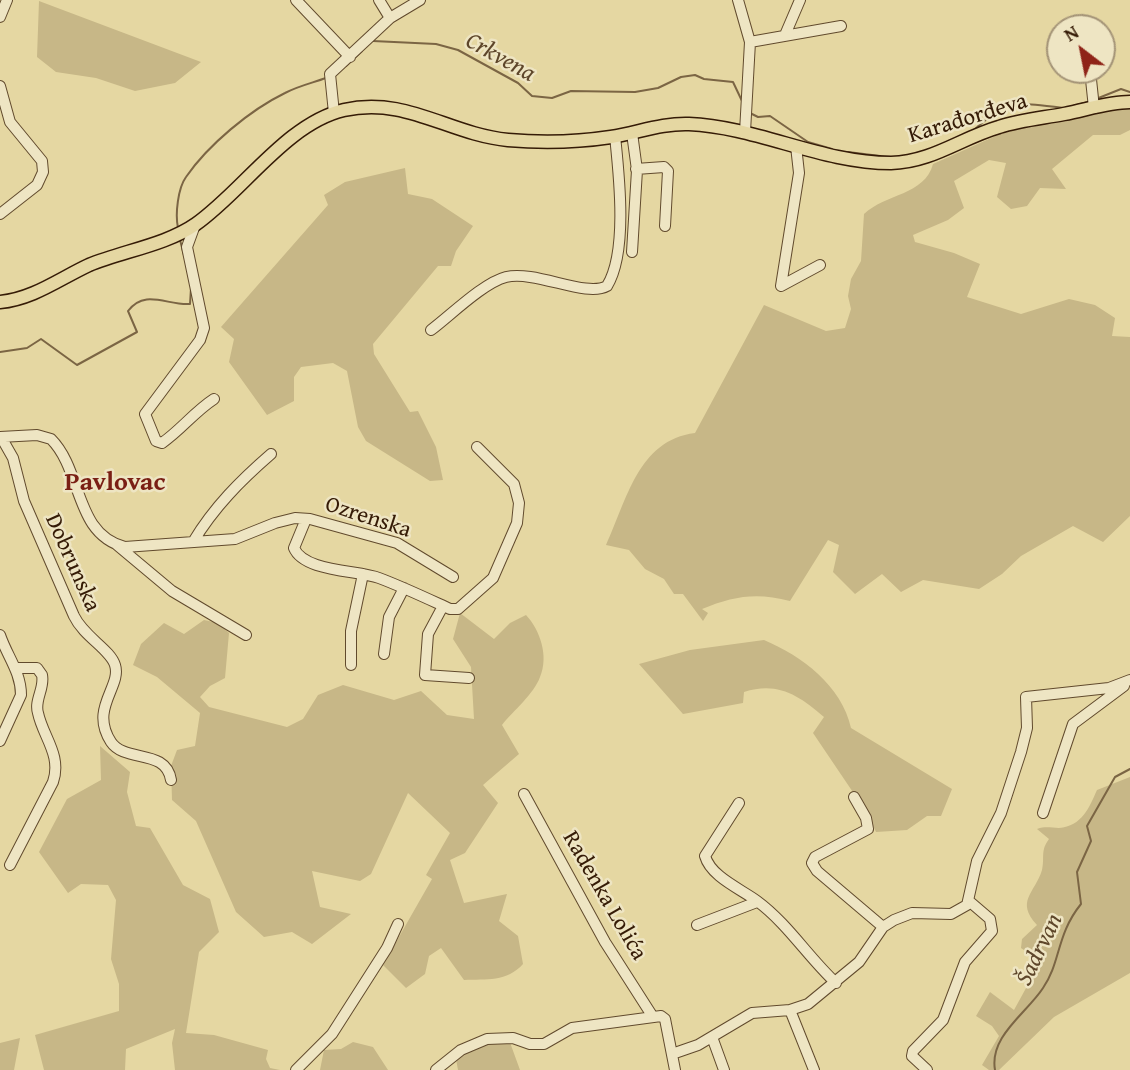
<!DOCTYPE html>
<html>
<head>
<meta charset="utf-8">
<style>
  body { margin:0 }
  #map { position:relative; width:1130px; height:1070px; overflow:hidden; background:#e5d7a2; font-family:"Gentium Book Plus",serif }
  canvas { display:block }
  .north { position:absolute; left:1046px; top:14px; width:70px; height:70px; box-sizing:border-box; background:#eee5c3; border:2px solid #a49477; border-radius:50%; rotate:328deg; font-size:19px; font-weight:700; line-height:28px; text-align:center; color:#351b06 }
  .north::after { content:''; display:block; margin:auto; width:24px; height:32px; background:#8f2418; clip-path:polygon(50% 0,100% 100%,50% 72%,0 100%) }
</style>
</head>
<body>
<div id="map">
<canvas width="1130" height="1070"></canvas>
<div class="north">N</div>
</div>
<script>
const ctx = document.querySelector('canvas').getContext('2d');
ctx.lineJoin = 'round';
function paint(path, color) {
  ctx.fillStyle = color;
  ctx.fill(path, 'evenodd');
}
function strokePath(path, color, width, dash) {
  ctx.strokeStyle = color;
  ctx.lineWidth = width;
  ctx.lineCap = dash ? 'butt' : 'round';
  ctx.setLineDash(dash || []);
  ctx.stroke(path);
}
function write(font, color, halo, rows, align = 'center') {
  ctx.font = font + ' "Gentium Book Plus",serif';
  ctx.lineWidth = 5;
  ctx.setLineDash([]);
  ctx.textBaseline = 'middle';
  ctx.strokeStyle = halo;
  ctx.fillStyle = color;
  for (const [text, x, y, turn = 0] of rows) {
    ctx.save();
    ctx.translate(x, y);
    ctx.rotate((+turn || 0) * Math.PI / 180);
    ctx.textAlign = isNaN(turn) ? turn : align;
    if (halo) ctx.strokeText(text, 0, 0);
    ctx.fillText(text, 0, 0);
    ctx.restore();
  }
}
paint(new Path2D(`
  M39,1L201,62L175,83L135,91L96,78L56,72L37,57Z
  M1120,102H1130V130L1120,135H1093L1052,169L1066,189L1040,188L1027,206L1011,209L997,197L1006,163L989,160L954,181L964,208L948,220L913,235L915,242L954,253L980,264L967,297L1021,314L1069,299L1095,305L1115,318L1112,336L1130,337V516L1103,542L1073,526L1021,556L1002,574L979,589L923,580L901,592L882,574L855,594L833,572L839,545L828,540L790,601C757,592 733,596 702,609L708,613L703,621L683,594H674L664,579L645,569L629,550L606,545C627,500 638,440 695,433L764,305L826,331L845,328L851,309L848,296L851,279L861,261L864,214C885,194 925,195 933,164L1000,134Z
  M405,168L408,194L432,199L473,226L456,251L451,266H438L373,344L374,354L410,412L418,411L436,447L443,480L430,481L366,441L358,427L347,371L333,363L301,367L294,377V401L267,415L229,362L234,339L221,327L328,205L324,195L345,182Z
  M460,613L494,639L510,623L526,615C540,630 549,656 540,677C534,694 513,711 502,725L519,754L483,785L498,803L465,853L450,860L464,903L507,894L499,921L518,936L523,964C507,982 486,979 464,980L441,948L429,956L425,974L406,988L383,965L432,879L426,875L450,833L408,793L371,874L360,881L312,871L320,907L351,914L312,944L292,932L264,937L236,912L196,821L172,800L171,766L177,750L195,746L200,713L157,677L133,665L141,644L164,623L184,634L204,620L218,623L229,633L225,678L210,686L200,697L209,707L287,727L303,719L318,695L343,685L394,700L421,691L447,715L474,719L471,667L453,639Z
  M764,640C802,656 842,686 851,728L952,789L941,816H927L907,830L876,832L867,813L813,733L824,717C799,695 777,681 744,692L743,703L683,714L639,664L690,650Z
  M100,746L130,772L127,792L136,826L150,828L183,885L210,899L219,932L199,952L186,1033L214,1035L268,1050L266,1059L270,1068L280,1070H175L172,1043L175,1029L126,1049L125,1070H44L35,1035L119,1011V984L111,959L116,900L108,885L81,884L68,893L39,852L67,799L101,780Z
  M1130,777V973L1054,1017L999,1070H989L982,1065L999,1036L992,1026L976,1016L990,992L1014,1010L1031,979L1034,957L1021,948L1022,939L1037,925C1015,901 1035,893 1042,870C1045,857 1040,851 1049,839L1037,829C1046,826 1051,828 1059,828C1082,826 1089,808 1097,790Z
  M508,1037L520,1070H458L454,1048Z
  M20,1038L14,1070H0V1043Z
  M353,1042L373,1047L388,1070H320L324,1050L341,1049Z`), '#c7b787');
strokePath(new Path2D(`
  M373,41L436,44L458,50L518,83L532,96L552,98L571,91L635,92L658,88L681,77L695,75L704,79L733,82L742,101
  M346,66L362,51
  M1096,99L1121,89L1130,92
  M1069,107L1088,102
  M750,113L758,117L770,116L808,142L832,149
  M974,130C1008,98 1022,103 1064,108
  M848,152L880,156
  M178,228C175,214 178,188 186,177C208,145 250,110 285,93C298,86 312,83 326,78
  M180,240L184,255
  M0,352L27,348L41,339L77,365L137,332L128,311C145,288 168,306 190,304L191,288
  M995,1070C989,1036 1027,1013 1043,988C1061,962 1056,935 1081,904L1077,872L1091,841L1087,826L1115,777L1130,769`), '#7b6544', 2);
const minor = new Path2D(`
  M296,0L350,57
  M379,0L390,18
  M738,0L750,42L745,132
  M0,17L7,0
  M785,35L800,0
  M750,42L841,26
  M1090,70L1094,108
  M0,86L10,122L42,161L43,172L37,185L0,214
  M334,113L330,74L390,18L420,0
  M632,133L637,170L632,252
  M796,146L799,173L781,286L820,265
  M636,169L664,167L668,171L665,226
  M195,225L187,247L204,328L200,340L145,414L156,441L162,443C181,430 194,412 214,399
  M431,330C451,315 483,283 506,277C536,270 586,298 607,286C628,252 619,175 615,136
  M0,437L37,435L51,439C83,471 74,534 125,547L235,539L275,523L295,518L310,519L397,543L453,577
  M1,437L13,458L24,501L74,616C84,637 110,649 115,665C122,687 89,708 111,742C125,763 166,748 171,780
  M306,519L294,548C304,572 358,570 379,578C403,587 426,598 450,609H458L493,578L517,523L519,503L514,484L477,447
  M193,542C214,507 241,480 271,454
  M117,545L172,591L246,635
  M443,606L428,634L425,675L469,678
  M0,635C7,656 21,672 21,695L0,741
  M384,654L389,617L404,588
  M351,665V631L363,574
  M524,794L605,942L653,1017
  M854,797L866,818L868,829L815,857L812,863L817,871L883,927
  M739,803L705,856C711,877 741,889 757,901C788,924 808,957 836,983
  M1043,813L1073,724L1124,686
  M10,865L53,782C62,755 43,737 38,713C34,700 45,688 42,675L37,668H16
  M697,925L757,902
  M790,1010L814,1070
  M712,1037L724,1070
  M672,1054L698,1045L752,1013L790,1010L808,1004L859,962L883,927L894,920L912,913L951,914L967,905L977,861L1001,813L1021,752L1027,728L1026,697L1109,688L1130,680
  M296,1070L332,1034L387,948L398,924
  M436,1070L461,1050L487,1039L513,1038L530,1044H544L572,1028L661,1016L665,1019L675,1070
  M927,1070L912,1056L913,1051L943,1020L965,962L992,931L990,919L969,901`);
const major = new Path2D(`
  M0,302C33,299 59,279 89,265C123,251 166,245 196,224C243,191 287,123 344,110C406,96 448,134 508,140C542,143 578,142 611,137C637,133 662,123 689,124C758,127 821,163 891,163C932,162 961,138 999,127C1020,120 1043,118 1064,114C1086,110 1108,102 1130,102`);
strokePath(minor, '#614a2d', 12);
strokePath(major, '#351b06', 15);
strokePath(minor, '#eee5c3', 10);
strokePath(major, '#e5d7a2', 12);
write('23px', '#351b06', '#eee5c3', [
  ["Karađorđeva",968,119,-17],
  ["Ozrenska",368,518,18],
  ["Dobrunska",72,563,66],
  ["Radenka Lolića",604,896,60]
]);
write('italic 24px', '#5e462a', '#eee5c3', [
  ["Crkvena",500,58,29],
  ["Šadrvan",1040,950,-64]
]);
write('bold 26px', '#7a1f14', '#eee5c3', [
  ["Pavlovac",115,483]
]);
</script>
</body>
</html>
